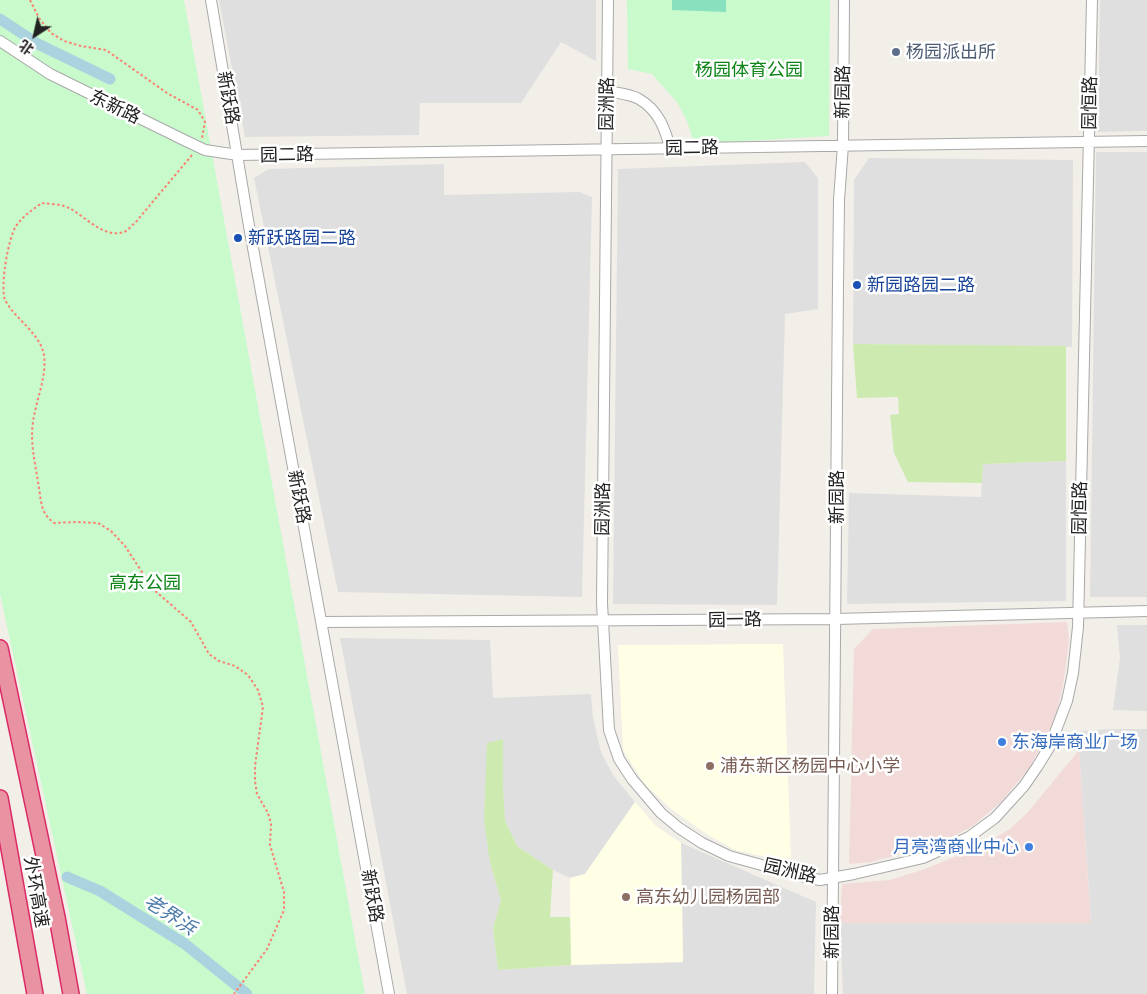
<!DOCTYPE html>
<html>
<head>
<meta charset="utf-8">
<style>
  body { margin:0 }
  #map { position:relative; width:1147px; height:994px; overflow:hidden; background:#f2efe9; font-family:"Golos Text","Noto Sans SC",sans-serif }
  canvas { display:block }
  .north { position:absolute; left:10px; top:10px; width:50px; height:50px; -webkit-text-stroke:4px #fff; paint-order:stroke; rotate:215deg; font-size:14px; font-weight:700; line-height:20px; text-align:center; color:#222 }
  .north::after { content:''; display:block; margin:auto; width:18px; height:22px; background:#222; clip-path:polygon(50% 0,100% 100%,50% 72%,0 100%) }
</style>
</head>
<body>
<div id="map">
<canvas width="1147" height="994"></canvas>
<div class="north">北</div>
</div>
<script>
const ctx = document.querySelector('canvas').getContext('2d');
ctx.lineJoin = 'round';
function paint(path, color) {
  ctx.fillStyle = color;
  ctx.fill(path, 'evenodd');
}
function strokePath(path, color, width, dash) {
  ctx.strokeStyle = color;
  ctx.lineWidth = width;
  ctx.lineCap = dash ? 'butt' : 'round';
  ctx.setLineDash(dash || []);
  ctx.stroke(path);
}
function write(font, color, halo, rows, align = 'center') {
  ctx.font = font + ' "Golos Text","Noto Sans SC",sans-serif';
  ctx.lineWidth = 5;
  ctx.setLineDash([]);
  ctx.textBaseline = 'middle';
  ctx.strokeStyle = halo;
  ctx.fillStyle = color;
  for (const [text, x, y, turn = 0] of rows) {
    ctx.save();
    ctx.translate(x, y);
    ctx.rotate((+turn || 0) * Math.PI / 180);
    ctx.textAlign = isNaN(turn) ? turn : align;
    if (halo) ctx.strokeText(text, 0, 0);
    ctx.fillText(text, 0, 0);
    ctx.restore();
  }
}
paint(new Path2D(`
  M219,0H596V61L561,42L521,103H420L419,135L245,137Z
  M1100,0H1147V131L1098,132Z
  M1096,152H1147V597H1090Z
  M869,158L1073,160L1072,347L853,344L854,180Z
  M805,162L818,178V309L785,314L777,605L613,604L618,169Z
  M444,164V195L579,192L592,197L582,597L338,592L254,178L269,169Z
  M1066,461V601L847,604L849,493L981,497L983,464Z
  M1117,625H1147V711L1113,710L1120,657Z
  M340,638L490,640L493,698L591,694L593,718L601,752L613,775L635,802L585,874L570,878L553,870L517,846L505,820L503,788L490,863L501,900L493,928L498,970L571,965L683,962L681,843L816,902L814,994H407Z
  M1111,729H1147V994H843L840,923L1091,922L1079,750L1081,731Z`), '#e0dfdf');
paint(new Path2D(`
  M1067,622L1069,641L1064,679L1056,718L1030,767L1001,802L973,826L938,844L871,862L849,864L854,649L873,629Z
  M1079,750L1091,923H840L842,884L890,880L925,869L982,846L1010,829L1027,813Z`), '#f2dad9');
paint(new Path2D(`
  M783,644L791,859L771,858L735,850L708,835L670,808L643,782L623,750L618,645Z
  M635,802L656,826L681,843L683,962L571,965L570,878L585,874Z`), '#ffffe5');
paint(new Path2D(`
  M853,344L1066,346V461L983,464L982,483L908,482L894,453L890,415L899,414L898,397L857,398Z
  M503,739V788L505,820L517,846L553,870L550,917H570L571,965L498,970L493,928L501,900L490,863L484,819L487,743Z`), '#cdebb0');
paint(new Path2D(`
  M0,0H184L365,994H87L0,594Z
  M627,0H830L829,136L694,144L687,121L677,102L652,74L628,69Z`), '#c8facc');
paint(new Path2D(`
  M672,0H726V12L672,10Z`), '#88e0be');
strokePath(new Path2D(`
  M0,19L38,44L110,79
  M67,877L100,891L185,944L247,994`), '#aad3df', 11);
const minor = new Path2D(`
  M211,0L249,226L389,994
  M608,0L602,603L609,730L619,759L632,779L661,813L679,828L702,843L729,856L805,877L820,880L854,874L923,858L969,837L995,818L1024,786L1037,767L1050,746L1067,701L1073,673L1078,627L1092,0
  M0,41L50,74L186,141L205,150L238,155L1147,141
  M608,91C617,93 630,94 639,99C658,110 665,128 670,148
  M322,622L836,619L1147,611
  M832,994L838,285L839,200L843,145L844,0`);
const highway = new Path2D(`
  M0,648L57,917L71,994
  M0,798L35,994`);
strokePath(minor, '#a9a9a9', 12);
strokePath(highway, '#dc2a67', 18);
strokePath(new Path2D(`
  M30,0L39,18L51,33L64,41L81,46L106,50L167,93L198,110L205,122L202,138
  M192,155L135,223C132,225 129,229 126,231C106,241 85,216 69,208C61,204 50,204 42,203C32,210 23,216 16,226C8,239 0,286 5,300C15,319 40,333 44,355C47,377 36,400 33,422C30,443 35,462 38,482C40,491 40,501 43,509C45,515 49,519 54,523L78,522L98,523L111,531L125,546L153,589L191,622L209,654L219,661L235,666L248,675L258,690L263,707L255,766V781L257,794L268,813L271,824L270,845L284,892V910L267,949L234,994`), '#fa8072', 2, [2.5, 2.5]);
strokePath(minor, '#fff', 10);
strokePath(highway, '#e892a2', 15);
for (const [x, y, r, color] of [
  [896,52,5,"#5c6f8a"],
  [238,238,5,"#1a4fb4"],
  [857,285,5,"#1a4fb4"],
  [1002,742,5,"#3f7fe0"],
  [710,766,5,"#8d6e63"],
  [1029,847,5,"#3f7fe0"],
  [626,897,5,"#8d6e63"]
]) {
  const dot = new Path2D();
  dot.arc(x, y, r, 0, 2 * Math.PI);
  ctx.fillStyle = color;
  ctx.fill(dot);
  strokePath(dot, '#fff', 2);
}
write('18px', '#4e5e75', '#fff', [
  ["杨园派出所",906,52]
], 'left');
write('18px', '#0c8416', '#fff', [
  ["杨园体育公园",749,70],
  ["高东公园",145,583]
]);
write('18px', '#222', '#fff', [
  ["新园路",843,92,-89],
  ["新跃路",228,98,80],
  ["园恒路",1090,103,-89],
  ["园洲路",607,104,-89],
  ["东新路",115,107,26],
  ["园二路",692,148,-1],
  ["园二路",287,155,-1],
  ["新跃路",299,497,79],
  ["新园路",837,497,-90],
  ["园恒路",1080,508,-89],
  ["园洲路",603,509,-89],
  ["园一路",735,620,-1],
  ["园洲路",790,871,13],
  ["外环高速",36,892,80],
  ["新跃路",372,896,80],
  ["新园路",832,932,-90]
]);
write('18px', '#164399', '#fff', [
  ["新跃路园二路",248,238],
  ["新园路园二路",867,285]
], 'left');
write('18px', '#366cbe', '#fff', [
  ["东海岸商业广场",1012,742],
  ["月亮湾商业中心",1019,847,"right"]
], 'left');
write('18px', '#785e54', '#fff', [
  ["浦东新区杨园中心小学",720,766],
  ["高东幼儿园杨园部",636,897]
], 'left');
write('italic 19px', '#4a7aab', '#fff', [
  ["老界浜",170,915,33]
]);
</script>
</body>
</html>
